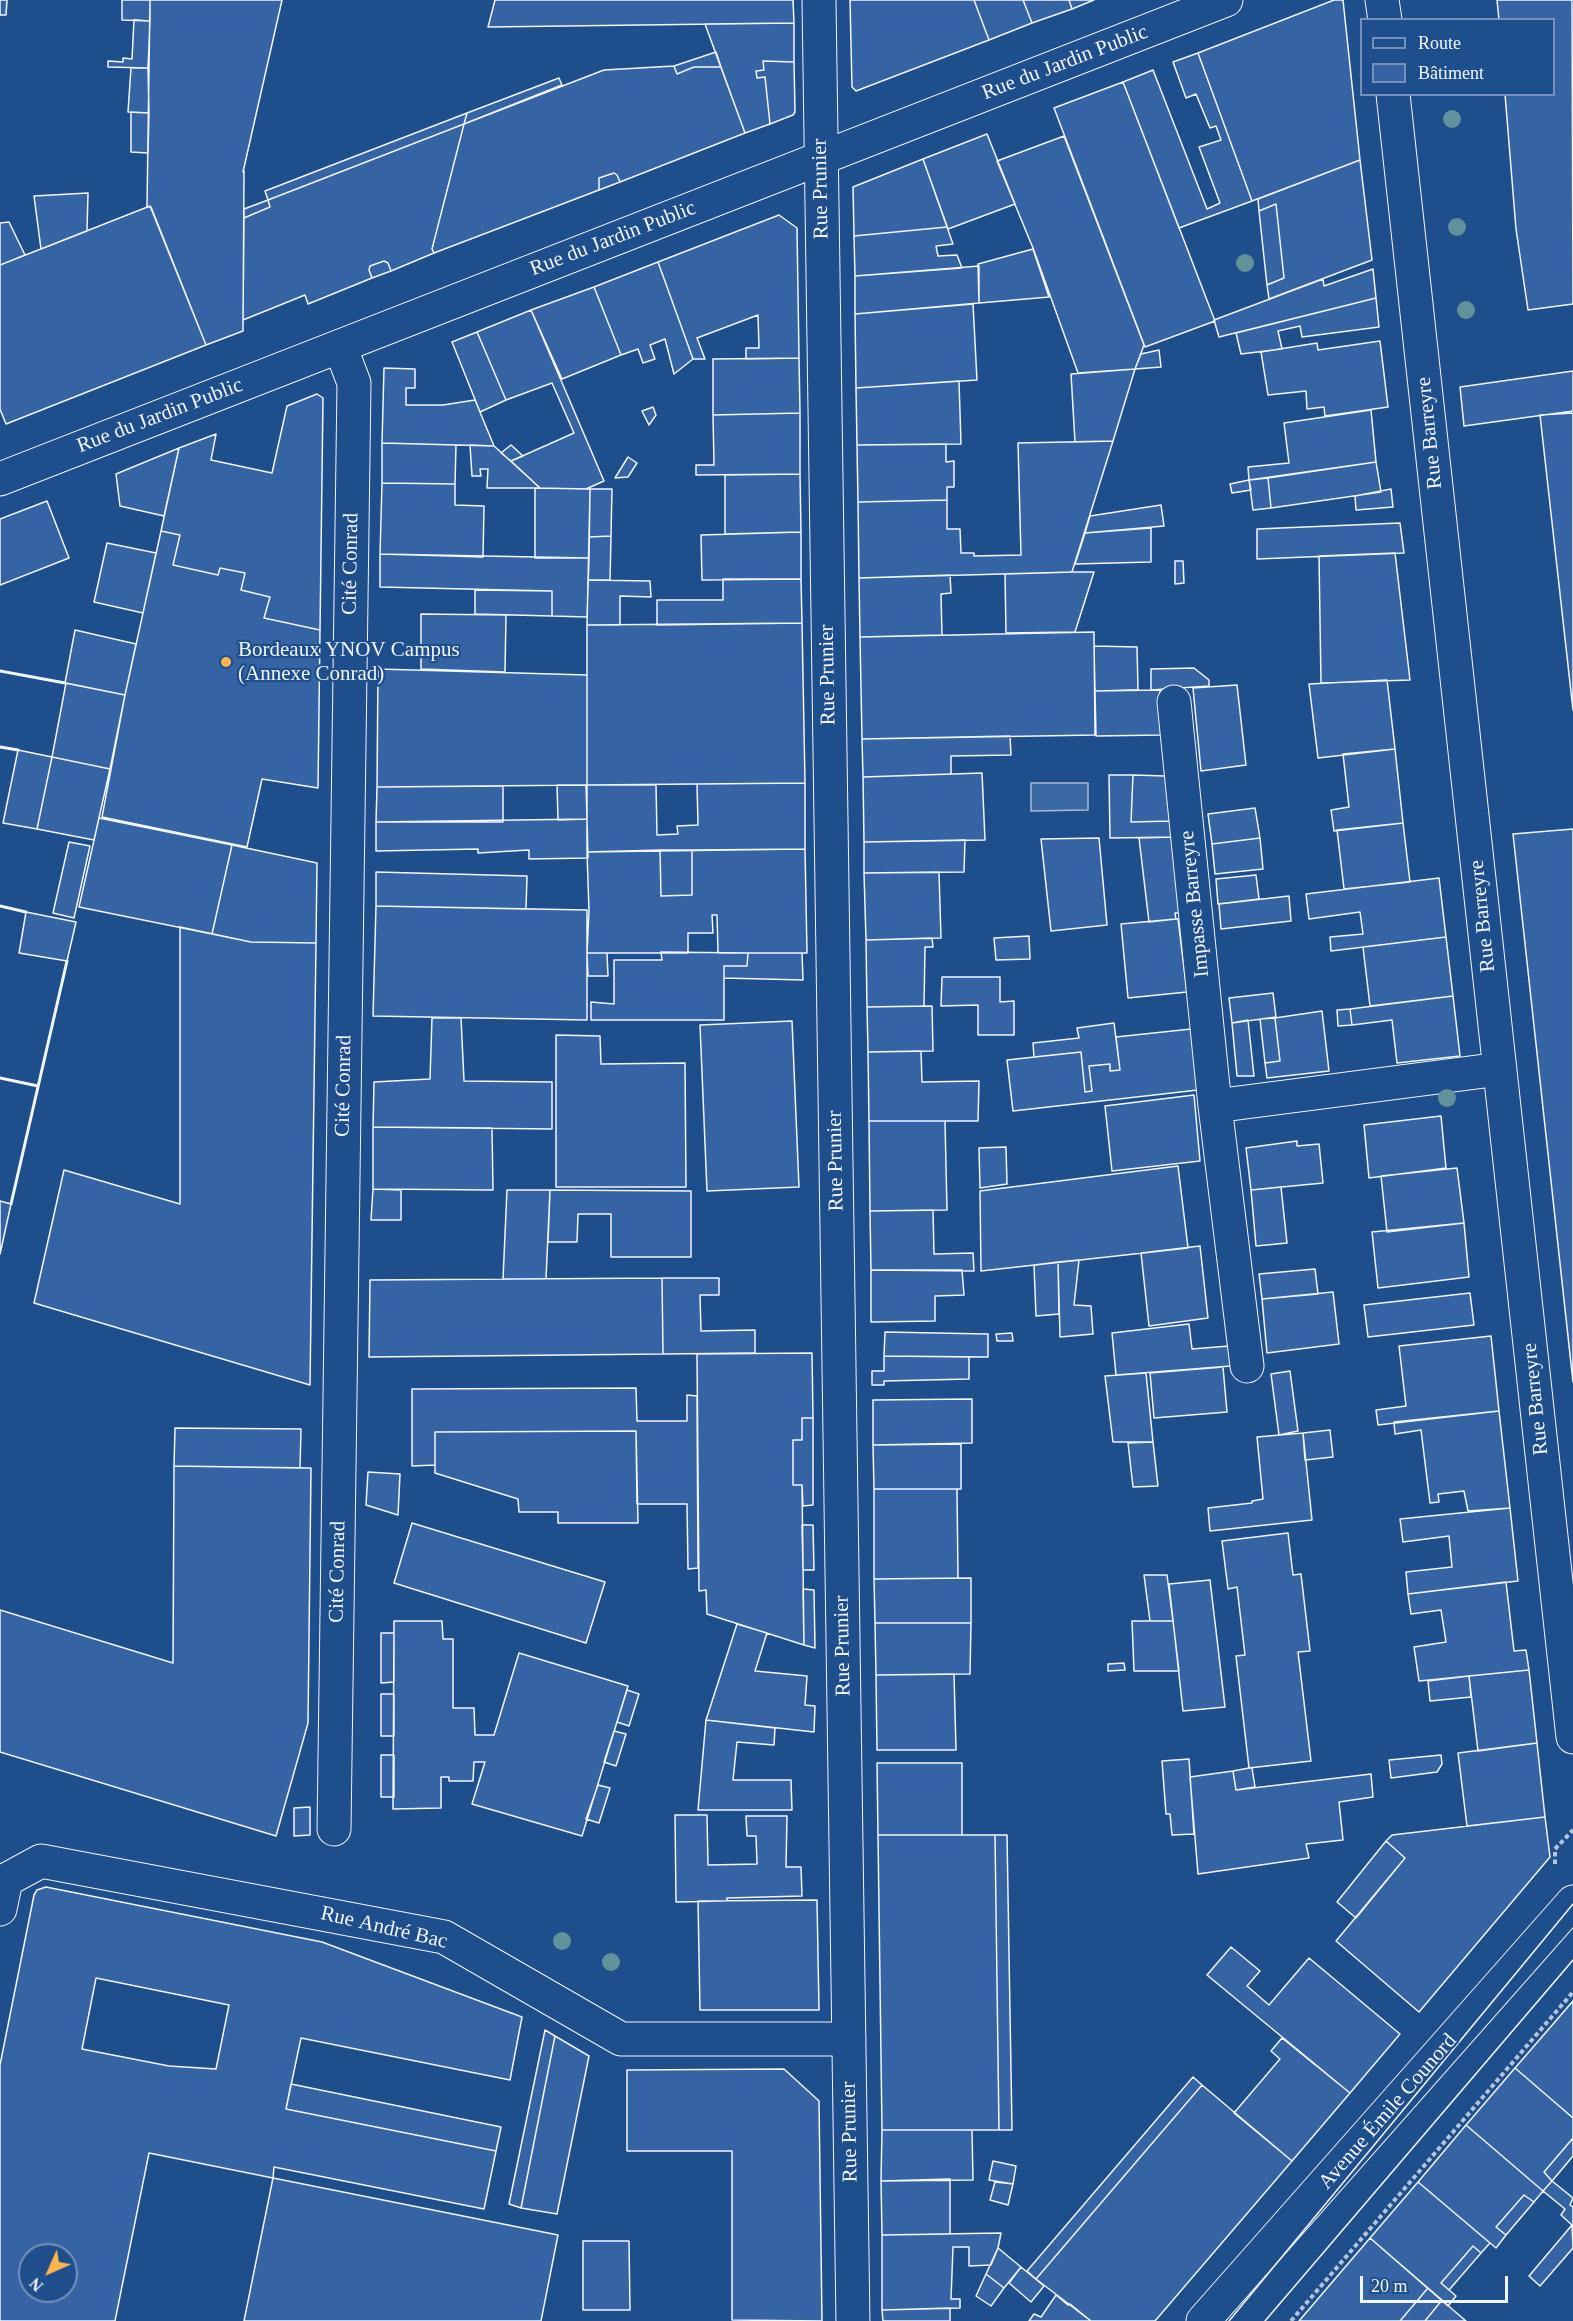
<!DOCTYPE html>
<html>
<head>
<meta charset="utf-8">
<style>
  body { margin:0 }
  #map { position:relative; width:1573px; height:2321px; overflow:hidden; background:#1f4e8c; font-family:"Times New Roman",serif }
  canvas { display:block }
  .legend { position:absolute; left:1360px; top:18px; width:195px; height:78px; box-sizing:border-box; background:#1f4e8c; border:2px solid #7391ba; margin:0; padding:8px 10px; list-style:none; font-size:18px; color:#f2f6ff }
  .legend li { display:flex; align-items:center; gap:12px; height:30px }
  .legend b { width:30px; border:2px solid #7391ba }
  .north { position:absolute; left:18px; top:2243px; width:60px; height:60px; box-sizing:border-box; background:#1f4e8c; border:2px solid #7391ba; border-radius:50%; rotate:225deg; font-size:16px; font-weight:700; line-height:24px; text-align:center; color:#f2f6ff }
  .north::after { content:''; display:block; margin:auto; width:21px; height:27px; background:#ffb74d; clip-path:polygon(50% 0,100% 100%,50% 72%,0 100%) }
  .scale { position:absolute; left:1360px; top:2276px; width:148px; height:27px; box-sizing:border-box; border:3px solid #f2f6ff; border-top:0; padding-left:8px; font-size:18px; line-height:21px; white-space:nowrap; color:#f2f6ff; -webkit-text-stroke:4px #1f4e8c; paint-order:stroke }
</style>
</head>
<body>
<div id="map">
<canvas width="1573" height="2321"></canvas>
<ul class="legend">
<li><b style="height:8px;background:#1f4e8c"></b>Route</li>
<li><b style="height:16px;background:#3563a3"></b>Bâtiment</li>
</ul>
<div class="north">N</div>
<div class="scale">20 m</div>
</div>
<script>
const ctx = document.querySelector('canvas').getContext('2d');
ctx.lineJoin = 'round';
function paint(path, color) {
  ctx.fillStyle = color;
  ctx.fill(path, 'evenodd');
}
function strokePath(path, color, width, dash) {
  ctx.strokeStyle = color;
  ctx.lineWidth = width;
  ctx.lineCap = dash ? 'butt' : 'round';
  ctx.setLineDash(dash || []);
  ctx.stroke(path);
}
function write(font, color, halo, rows, align = 'center') {
  ctx.font = font + ' "Times New Roman",serif';
  ctx.lineWidth = 4.5;
  ctx.setLineDash([]);
  ctx.textBaseline = 'middle';
  ctx.strokeStyle = halo;
  ctx.fillStyle = color;
  for (const [text, x, y, turn = 0] of rows) {
    ctx.save();
    ctx.translate(x, y);
    ctx.rotate((+turn || 0) * Math.PI / 180);
    ctx.textAlign = isNaN(turn) ? turn : align;
    if (halo) ctx.strokeText(text, 0, 0);
    ctx.fillText(text, 0, 0);
    ctx.restore();
  }
}
const water = new Path2D(`
  M1031,783H1088V810L1031,811Z`);
paint(water, '#3b69a3');
strokePath(water, '#a8bbd7', 1.5);
const building = new Path2D(`
  M0,0H7L6,15H0Z
  M122,0H150V21L122,20Z
  M150,0H282L243,172L244,171L243,331L206,345L151,207H147Z
  M495,0H793L794,23L488,27Z
  M850,0H974L989,40L856,91L852,87Z
  M974,0H1023L1032,23L989,40Z
  M1023,0H1069L1072,9L1032,23Z
  M1069,0H1094L1072,9Z
  M1334,0H1343L1360,160L1252,201L1198,53Z
  M1497,0H1572L1573,304L1528,310L1516,229L1505,94H1554V20H1499Z
  M134,20L150,21L148,68L108,67V61L123,62V58L132,59Z
  M794,23V62L763,61L764,70L756,71L757,78L765,77L770,124L745,133L705,24Z
  M716,52L721,67H694L677,74L674,66Z
  M1198,53L1252,201L1179,228L1123,82L1153,70L1207,209L1220,203L1199,147L1221,140L1216,126L1210,128L1196,94L1186,98L1173,62Z
  M763,61L794,62L795,112L793,115L770,124L765,77L757,78L756,71L764,70Z
  M674,66L677,74L694,67H721L745,133L620,182L617,175L614,173L599,178V190L434,253L432,249L464,124L604,70Z
  M131,68H148L149,113L128,112Z
  M559,78L562,85L464,124L467,113Z
  M1123,82L1215,321L1145,347L1054,108Z
  M131,112L149,113L148,153L131,152Z
  M467,113L464,124L268,200L265,191Z
  M464,124L432,249L434,253L391,271L388,263L384,261L370,266L369,270L372,278L308,304L305,295L243,320L244,218L270,207L268,200Z
  M987,134L1015,204L948,229L923,159Z
  M1064,136L1144,345L1135,369L1078,373L1033,248L997,161Z
  M923,159L947,227L854,236L853,187Z
  M1360,160L1372,260L1269,299L1267,285L1284,278L1276,204L1259,211L1258,199Z
  M614,173L617,175L620,182L599,190V178Z
  M88,193L87,231L41,249L34,196Z
  M268,200L270,207L244,218V209Z
  M1276,204L1284,278L1267,285L1259,211Z
  M150,206L206,345L6,424L0,409V265Z
  M779,215L797,228L799,358L746,359V348H759L758,315L697,338L705,359H693L658,262Z
  M9,222L25,255L0,265V223Z
  M947,227L953,244L936,246L938,256L957,255L962,268L855,276L854,236Z
  M1033,249L1049,297L979,303L978,264Z
  M384,261L388,263L391,271L372,278L369,270L370,266Z
  M658,262L693,359L674,374L665,339L650,345L655,359L643,363L638,349L621,355L594,287Z
  M979,266V303L855,314V276Z
  M1373,269L1376,298L1219,337L1214,320L1323,279L1324,286Z
  M594,287L621,355L562,379L531,310Z
  M1376,298L1379,327L1302,337L1300,326L1278,331L1282,349L1241,354L1236,333Z
  M973,304L977,380L856,388L855,314Z
  M531,310L604,481L586,489L540,488L511,461L574,433L552,383L506,400L477,332Z
  M477,332L506,400L480,412L452,342Z
  M1380,341L1388,407L1325,416L1324,407L1307,409L1306,391L1268,395L1261,352L1317,343L1318,350Z
  M1159,350L1161,367L1135,369L1141,354Z
  M799,358L800,413L713,415V359Z
  M384,368L415,369V388H406V405H443L475,400L494,446L382,443Z
  M1135,369L1113,441L1075,442L1071,374Z
  M1573,371V411L1464,426L1460,387Z
  M959,381L961,444L857,445L856,388Z
  M317,394L323,398L320,630L264,618L270,597L241,590L245,573L220,568L218,575L173,565L180,535L161,531L179,448L216,434L211,460L272,473L287,406Z
  M653,407L656,415L649,425L642,411Z
  M1371,410L1376,462L1249,480L1248,467L1289,463L1284,423Z
  M800,413V474L696,475V465H714L713,415Z
  M1573,413V710L1540,415Z
  M1113,441L1072,572L859,578L858,502L947,500V529H960L961,553H974V556L1021,555L1018,443Z
  M382,443L456,445L455,484L382,483Z
  M946,444V462L954,461V487H947V500L858,502L857,445Z
  M470,445L494,446L540,488H487L488,469H480L481,476H472Z
  M511,445L523,456L511,461L501,453Z
  M179,448L164,516L120,506L116,474Z
  M628,457L637,463L628,477L615,478Z
  M1376,462L1381,492L1271,508L1268,478Z
  M800,474L801,532L725,534V475Z
  M1268,478L1271,508L1253,510L1249,480Z
  M1249,480L1251,490L1232,493L1230,484Z
  M382,483L455,484V505L484,506L483,557L380,554Z
  M535,488L590,489L589,558H535Z
  M590,489H612L611,536L589,537Z
  M1391,489L1393,507L1356,510L1355,496Z
  M47,501L69,558L0,585V519Z
  M1161,505L1164,526L1085,533L1090,516Z
  M1400,523L1404,553L1257,559V529Z
  M1151,528V562L1075,564L1085,533Z
  M161,531L180,535L173,565L218,575L220,568L245,573L241,590L270,597L264,618L320,630L318,788L262,779L247,847L102,817L125,695Z
  M801,532V579L702,580L701,535Z
  M611,536L610,580H588L589,537Z
  M107,543L156,553L143,613L94,602Z
  M1395,553L1410,680L1321,683L1319,556Z
  M380,554L589,558L587,617L552,616V591L380,587Z
  M1175,561H1183L1184,583L1175,584Z
  M1074,572H1094L1075,632L1006,633L1005,574Z
  M950,575L951,593L941,594L942,635L860,637L859,578Z
  M723,579H801L802,623L657,625V600H723Z
  M588,580L650,581L651,597L620,596V625H587Z
  M475,590L552,591V616L475,614Z
  M421,614L506,615L505,672L421,669Z
  M802,623L805,783L587,785V625Z
  M75,630L136,644L125,695L65,683Z
  M1094,632L1095,735L862,739L860,637Z
  M1094,646L1137,647L1138,690L1095,691Z
  M1194,668L1209,680V686L1151,690V669Z
  M378,669L587,675V785L377,787Z
  M1387,680L1395,749L1318,758L1309,684Z
  M66,683L125,695L110,769L52,757Z
  M1237,685L1246,765L1201,771L1193,688Z
  M1160,690L1161,735L1096,736L1095,691Z
  M1010,736L1011,755L951,756V774L863,777L862,739Z
  M1395,749L1403,823L1334,831L1331,810L1349,807L1343,754Z
  M18,750L52,757L37,829L3,823Z
  M52,757L110,769L94,840L37,829Z
  M982,773L985,840L864,842L863,777Z
  M1109,775H1133L1131,822L1171,821L1173,837L1110,838Z
  M1133,775L1166,776L1171,821L1131,822Z
  M805,783V849L587,852V785H656L657,835L678,834L677,826L698,825L697,784Z
  M557,785H586L587,819L558,820Z
  M503,786V822H376L377,787Z
  M1255,808L1260,838L1212,844L1208,814Z
  M99,818L232,845L212,934L79,907Z
  M587,819L588,858L529,859V850L478,853V849L376,851V822Z
  M1403,823L1410,882L1344,889L1337,830Z
  M1573,829V1382L1513,834Z
  M1173,837L1181,913H1175L1176,919L1149,922L1139,838Z
  M1099,838L1107,925L1051,931L1041,839Z
  M1260,838L1263,869L1215,874L1212,844Z
  M965,840L964,872L864,873V842Z
  M69,842L90,846L74,918L53,913Z
  M232,845L317,863L316,943L251,942L212,934Z
  M805,849L807,953H718L717,915H712L713,933H688V953H587L589,911L587,852L660,850L661,896L692,895V850Z
  M660,850H692V895L661,896Z
  M376,872L527,876L526,909L376,906Z
  M939,872L941,938L866,940L864,873Z
  M1256,875L1259,899L1218,904L1216,879Z
  M1439,878L1446,937L1331,951L1330,937L1363,934L1360,912L1309,919L1306,894Z
  M1289,896L1291,921L1221,929L1219,904Z
  M376,906L587,910V1020L373,1016Z
  M26,912L76,922L67,961L19,953Z
  M1176,919H1178L1187,992L1128,998L1121,924Z
  M180,927L251,942L316,943L310,1385L34,1303L64,1170L180,1204Z
  M1029,936L1030,959L996,960L994,938Z
  M1446,937L1453,996L1370,1006L1363,947Z
  M932,938L933,947H925L924,1006L867,1007L866,940Z
  M661,952L748,953L747,966H724V1020H591V1002L614,1004V960H662Z
  M587,953H607L608,976H588Z
  M748,953H802L803,980L724,978V966H747Z
  M942,977H1000V1002L1014,1001V1035H978V1005L941,1006Z
  M1273,993L1276,1017L1232,1023L1229,998Z
  M1453,996L1460,1056L1397,1063L1392,1020L1352,1025L1350,1009Z
  M932,1006L933,1051L868,1052L867,1007Z
  M1350,1009L1352,1025L1338,1026L1337,1010Z
  M1322,1011L1329,1071L1267,1078L1265,1063L1280,1061L1275,1018Z
  M432,1018H461L464,1081L552,1082V1129L373,1127L374,1082L430,1079Z
  M1275,1018L1280,1061L1265,1063L1260,1019Z
  M1248,1020L1254,1076H1237L1232,1023Z
  M792,1021L799,1187L707,1191L700,1025Z
  M1114,1023L1120,1070L1110,1071V1064L1089,1066L1092,1091L1085,1092L1081,1052L1034,1057L1033,1043L1079,1038L1077,1028Z
  M1191,1029L1198,1090L1013,1111L1007,1060L1081,1052L1085,1092L1092,1091L1089,1066L1110,1064V1071L1120,1070L1116,1037Z
  M556,1035L600,1036L601,1064L685,1063L686,1187H556Z
  M921,1051L922,1082L979,1081L978,1121H869L868,1052Z
  M1194,1095L1200,1161L1112,1171L1105,1106Z
  M1441,1116L1446,1168L1369,1178L1364,1125Z
  M869,1121H945L947,1210L870,1211Z
  M373,1127L492,1128L493,1190L373,1189Z
  M1297,1141V1146L1319,1144L1323,1183L1251,1190L1246,1148Z
  M1006,1147L1007,1184L980,1188L979,1148Z
  M1178,1166L1188,1248L981,1271L980,1191Z
  M1457,1168L1464,1223L1387,1232L1381,1176Z
  M1281,1187L1287,1243L1256,1246L1251,1190Z
  M373,1189L401,1190V1220H371Z
  M507,1190H550L546,1279H503Z
  M550,1190L691,1191V1257H611V1214H578L577,1242H548Z
  M0,1201L11,1204L0,1254Z
  M933,1210L934,1254L973,1253L974,1271L871,1270L870,1211Z
  M1464,1223L1469,1277L1378,1288L1372,1232Z
  M1200,1246L1208,1318L1149,1326L1141,1253Z
  M1079,1260L1074,1305L1091,1306L1093,1334L1060,1337L1058,1262Z
  M1058,1262L1059,1314L1036,1316L1034,1265Z
  M1315,1269L1318,1294L1262,1299L1259,1274Z
  M871,1270H962L964,1295L935,1296V1321L871,1322Z
  M662,1278H719V1295H700L701,1331L755,1330V1353L663,1354Z
  M662,1278L663,1354L369,1357L370,1280Z
  M1333,1292L1339,1344L1267,1353L1262,1299Z
  M1470,1293L1474,1325L1368,1337L1364,1305Z
  M1189,1324L1192,1349L1229,1346L1231,1366L1116,1375L1112,1333Z
  M885,1332L988,1334V1357L884,1356Z
  M1012,1333L1013,1341H997L996,1334Z
  M1491,1336L1499,1411L1378,1425L1376,1410L1406,1406L1399,1346Z
  M812,1353L813,1418H802V1440H793V1485H802L804,1645L707,1614L706,1590L699,1591L697,1354Z
  M884,1356L969,1357V1379L884,1381V1385H872V1371H884Z
  M1223,1367L1227,1412L1154,1418L1150,1373Z
  M1290,1371L1298,1431L1279,1435L1271,1374Z
  M1146,1373L1153,1442H1113L1105,1376Z
  M636,1388L637,1421H687V1395L697,1396L698,1568L688,1569L687,1504H637L636,1431L435,1432V1465L412,1466V1389Z
  M972,1399V1443L873,1445V1400Z
  M1499,1411L1510,1508L1468,1511L1464,1491L1438,1494L1439,1502L1430,1503L1421,1430L1395,1434L1394,1422Z
  M802,1418H813V1505L803,1506L802,1485H793V1440H802Z
  M175,1428L301,1429L300,1468L174,1466Z
  M1330,1430L1333,1457L1305,1460L1303,1433Z
  M636,1431L638,1523H558V1512H519L518,1499L435,1473V1432Z
  M1303,1433L1312,1520L1210,1531L1208,1508L1252,1503V1501L1263,1499L1257,1437Z
  M1153,1442L1158,1486L1133,1487L1128,1443Z
  M961,1444V1489H874L873,1445Z
  M174,1466L311,1468L308,1723L276,1836L0,1752V1610L173,1663Z
  M368,1472L400,1474L398,1515L366,1505Z
  M874,1489H957L958,1578L874,1579Z
  M1510,1508L1518,1581L1408,1594L1406,1572L1452,1567L1449,1536L1403,1542L1400,1519Z
  M412,1523L605,1582L586,1643L394,1583Z
  M802,1525H813L814,1570H803Z
  M1288,1533L1293,1575L1301,1574L1310,1651L1298,1652L1311,1761L1249,1768L1236,1656L1245,1655L1237,1587L1228,1589L1222,1541Z
  M1144,1575H1167L1173,1621H1150Z
  M971,1578V1623H875L874,1579Z
  M1210,1580L1225,1707L1183,1711L1169,1584Z
  M1506,1582L1514,1651L1526,1650L1529,1670L1419,1681L1414,1647L1446,1642L1441,1610L1411,1614L1408,1594Z
  M803,1589L814,1590L815,1648L804,1645Z
  M394,1621H442L443,1639H453V1708H474L475,1735H494L519,1653L628,1686L582,1836L472,1804L485,1762H474L473,1781H449V1777H441V1808L393,1809Z
  M1132,1621H1173L1179,1671H1134Z
  M875,1623H971L970,1674L876,1675Z
  M737,1624L767,1633L755,1671L807,1676L805,1705L815,1706L814,1732L706,1720Z
  M381,1633H394V1682L381,1683Z
  M1124,1663L1125,1670L1108,1671V1664Z
  M1529,1670L1537,1743L1478,1751L1469,1676Z
  M954,1674L956,1750H877L876,1675Z
  M1469,1676L1471,1697L1430,1701L1428,1681Z
  M627,1690L639,1694L629,1726L617,1722Z
  M381,1694H394V1736H381Z
  M706,1720L775,1728L774,1745L737,1742L733,1780H791L792,1810H698Z
  M614,1731L626,1734L616,1766L604,1762Z
  M1537,1743L1545,1817L1467,1826L1458,1753Z
  M381,1755H394V1797H381Z
  M1441,1755L1442,1764L1437,1772L1391,1778L1389,1760Z
  M1189,1759L1194,1834L1172,1835L1170,1814H1166L1162,1761Z
  M877,1763H962V1835H878Z
  M1249,1768H1252L1255,1787L1236,1790L1233,1771Z
  M1233,1771L1236,1790L1371,1774L1373,1797L1339,1802L1343,1840L1306,1844L1309,1858L1198,1874L1190,1777Z
  M598,1785L610,1788L599,1823L586,1819Z
  M310,1807V1835L294,1836V1808Z
  M675,1815H707L708,1865L757,1864L756,1836H747L746,1816H787L786,1867H801L802,1896L727,1898V1901L676,1902Z
  M1545,1817L1550,1857L1419,2012L1336,1941L1405,1858L1386,1841L1392,1835Z
  M878,1835H995L999,2130H882Z
  M995,1835H1007L1012,2130H999Z
  M1386,1841L1405,1858L1356,1918L1337,1902Z
  M46,1887L322,1942L522,2017L510,2080L301,2038L286,2109L496,2151L484,2209L274,2167L273,2178L149,2153L115,2321H0V2065L34,1895L37,1890ZM96,1978L229,2005L216,2069L169,2066L82,2049ZM30,2255H66V2291H30Z
  M817,1900L819,2010H700L698,1901Z
  M1231,1947L1260,1971L1247,1986L1269,2005L1309,1958L1400,2034L1350,2093L1207,1975Z
  M1573,2001V2118L1515,2068Z
  M545,2030L555,2036L521,2208L509,2204Z
  M555,2036L589,2056L557,2214L521,2208Z
  M1282,2038L1350,2093L1292,2161L1234,2113L1280,2059L1271,2051Z
  M1515,2068L1573,2118V2138L1544,2172L1552,2181L1543,2191L1466,2125Z
  M784,2069L819,2101L822,2321L732,2320V2151H627V2070Z
  M1193,2077L1202,2085L1036,2279L1027,2271Z
  M291,2084L501,2127L496,2151L286,2109Z
  M1202,2085L1292,2161L1155,2321H1091L1036,2279Z
  M1466,2125L1543,2191L1534,2202L1524,2195L1496,2227L1506,2235L1496,2248L1418,2182Z
  M882,2130H972L973,2180L881,2181Z
  M1573,2138V2156L1552,2181L1544,2172Z
  M993,2161L1016,2166L1013,2184L989,2180Z
  M273,2178L558,2235L541,2321H244Z
  M950,2179V2234L882,2235L881,2181Z
  M1552,2181L1573,2198L1570,2205L1573,2207V2226L1561,2215L1565,2209L1543,2191Z
  M995,2182L1013,2184L1008,2205L990,2200Z
  M1418,2182L1490,2243L1481,2253L1473,2246L1441,2283L1456,2296L1448,2306L1370,2238Z
  M1524,2195L1534,2202L1506,2235L1496,2227Z
  M1572,2225L1573,2248L1540,2286L1529,2276Z
  M1001,2233L998,2248L991,2265L969,2266V2247H953L951,2299H960V2308L882,2310V2235Z
  M1370,2238L1428,2288L1400,2321H1299Z
  M583,2241H629L630,2310H583Z
  M1473,2246L1481,2253L1449,2290L1441,2283Z
  M998,2248L1021,2267L1004,2288L986,2274Z
  M1021,2267L1044,2286L1031,2302L1009,2283Z
  M986,2274L1004,2288L991,2306L976,2296Z
  M1428,2288L1442,2300L1425,2321H1400Z
  M1056,2295L1068,2305L1070,2304L1091,2321H1029L1034,2314L1041,2317Z
  M1442,2300L1445,2303L1466,2321H1425Z
  M950,2308V2321H883L882,2310Z`);
paint(building, '#3563a3');
strokePath(building, '#f2f6ff', 1.5);
const minor = new Path2D(`
  M819,0L853,2321
  M1382,0L1385,20
  M1393,94L1573,1737
  M0,479L1226,0
  M1174,702L1215,1106L1247,1366
  M1215,1106L1500,1069
  M334,1829L354,383L340,346
  M0,1909L6,1880L41,1861L444,1937L621,2039H849
  M1203,2321L1573,1902`);
strokePath(minor, '#f2f6ff', 35);
strokePath(new Path2D(`
  M1555,1864V1849L1573,1830
  M1291,2321L1573,1992`), '#b3c4dc', 4, [4.5, 3]);
strokePath(minor, '#1f4e8c', 33);
strokePath(new Path2D(`
  M1229,2321L1573,1904
  M1265,2321L1573,1960`), '#f2f6ff', 1.5);
strokePath(new Path2D(`
  M0,671L65,683
  M0,747L18,750
  M0,906L26,912
  M0,1078L38,1086
  M11,1204L67,961`), '#f2f6ff', 3);
ctx.fillStyle = '#61919a';
for (const [x, y] of [
  [1452,119],
  [1457,227],
  [1245,263],
  [1466,310],
  [1447,1098],
  [562,1941],
  [611,1962]
]) {
  ctx.beginPath();
  ctx.arc(x, y, 9, 0, 2 * Math.PI);
  ctx.fill();
}
for (const [x, y, r, color] of [
  [226,662,6,"#ffb74d"]
]) {
  const dot = new Path2D();
  dot.arc(x, y, r, 0, 2 * Math.PI);
  ctx.fillStyle = color;
  ctx.fill(dot);
  strokePath(dot, '#1f4e8c', 2);
}
write('21px', '#f2f6ff', '#1f4e8c', [
  ["Rue du Jardin Public",1065,63,-21],
  ["Rue Prunier",821,189,-91],
  ["Rue du Jardin Public",613,239,-21],
  ["Rue du Jardin Public",160,416,-21],
  ["Rue Barreyre",1430,433,-96],
  ["Cité Conrad",351,564,-89],
  ["Rue Prunier",828,675,-91],
  ["Impasse Barreyre",1195,904,-96],
  ["Rue Barreyre",1483,916,-96],
  ["Cité Conrad",344,1086,-89],
  ["Rue Prunier",836,1161,-91],
  ["Rue Barreyre",1536,1399,-96],
  ["Cité Conrad",338,1572,-89],
  ["Rue Prunier",843,1646,-91],
  ["Rue André Bac",384,1928,13],
  ["Avenue Émile Counord",1388,2112,-49],
  ["Rue Prunier",850,2132,-91]
]);
write('21px', '#f2f6ff', '#1f4e8c', [
  ["Bordeaux YNOV Campus",238,650],
  ["(Annexe Conrad)",238,674]
], 'left');
</script>
</body>
</html>
